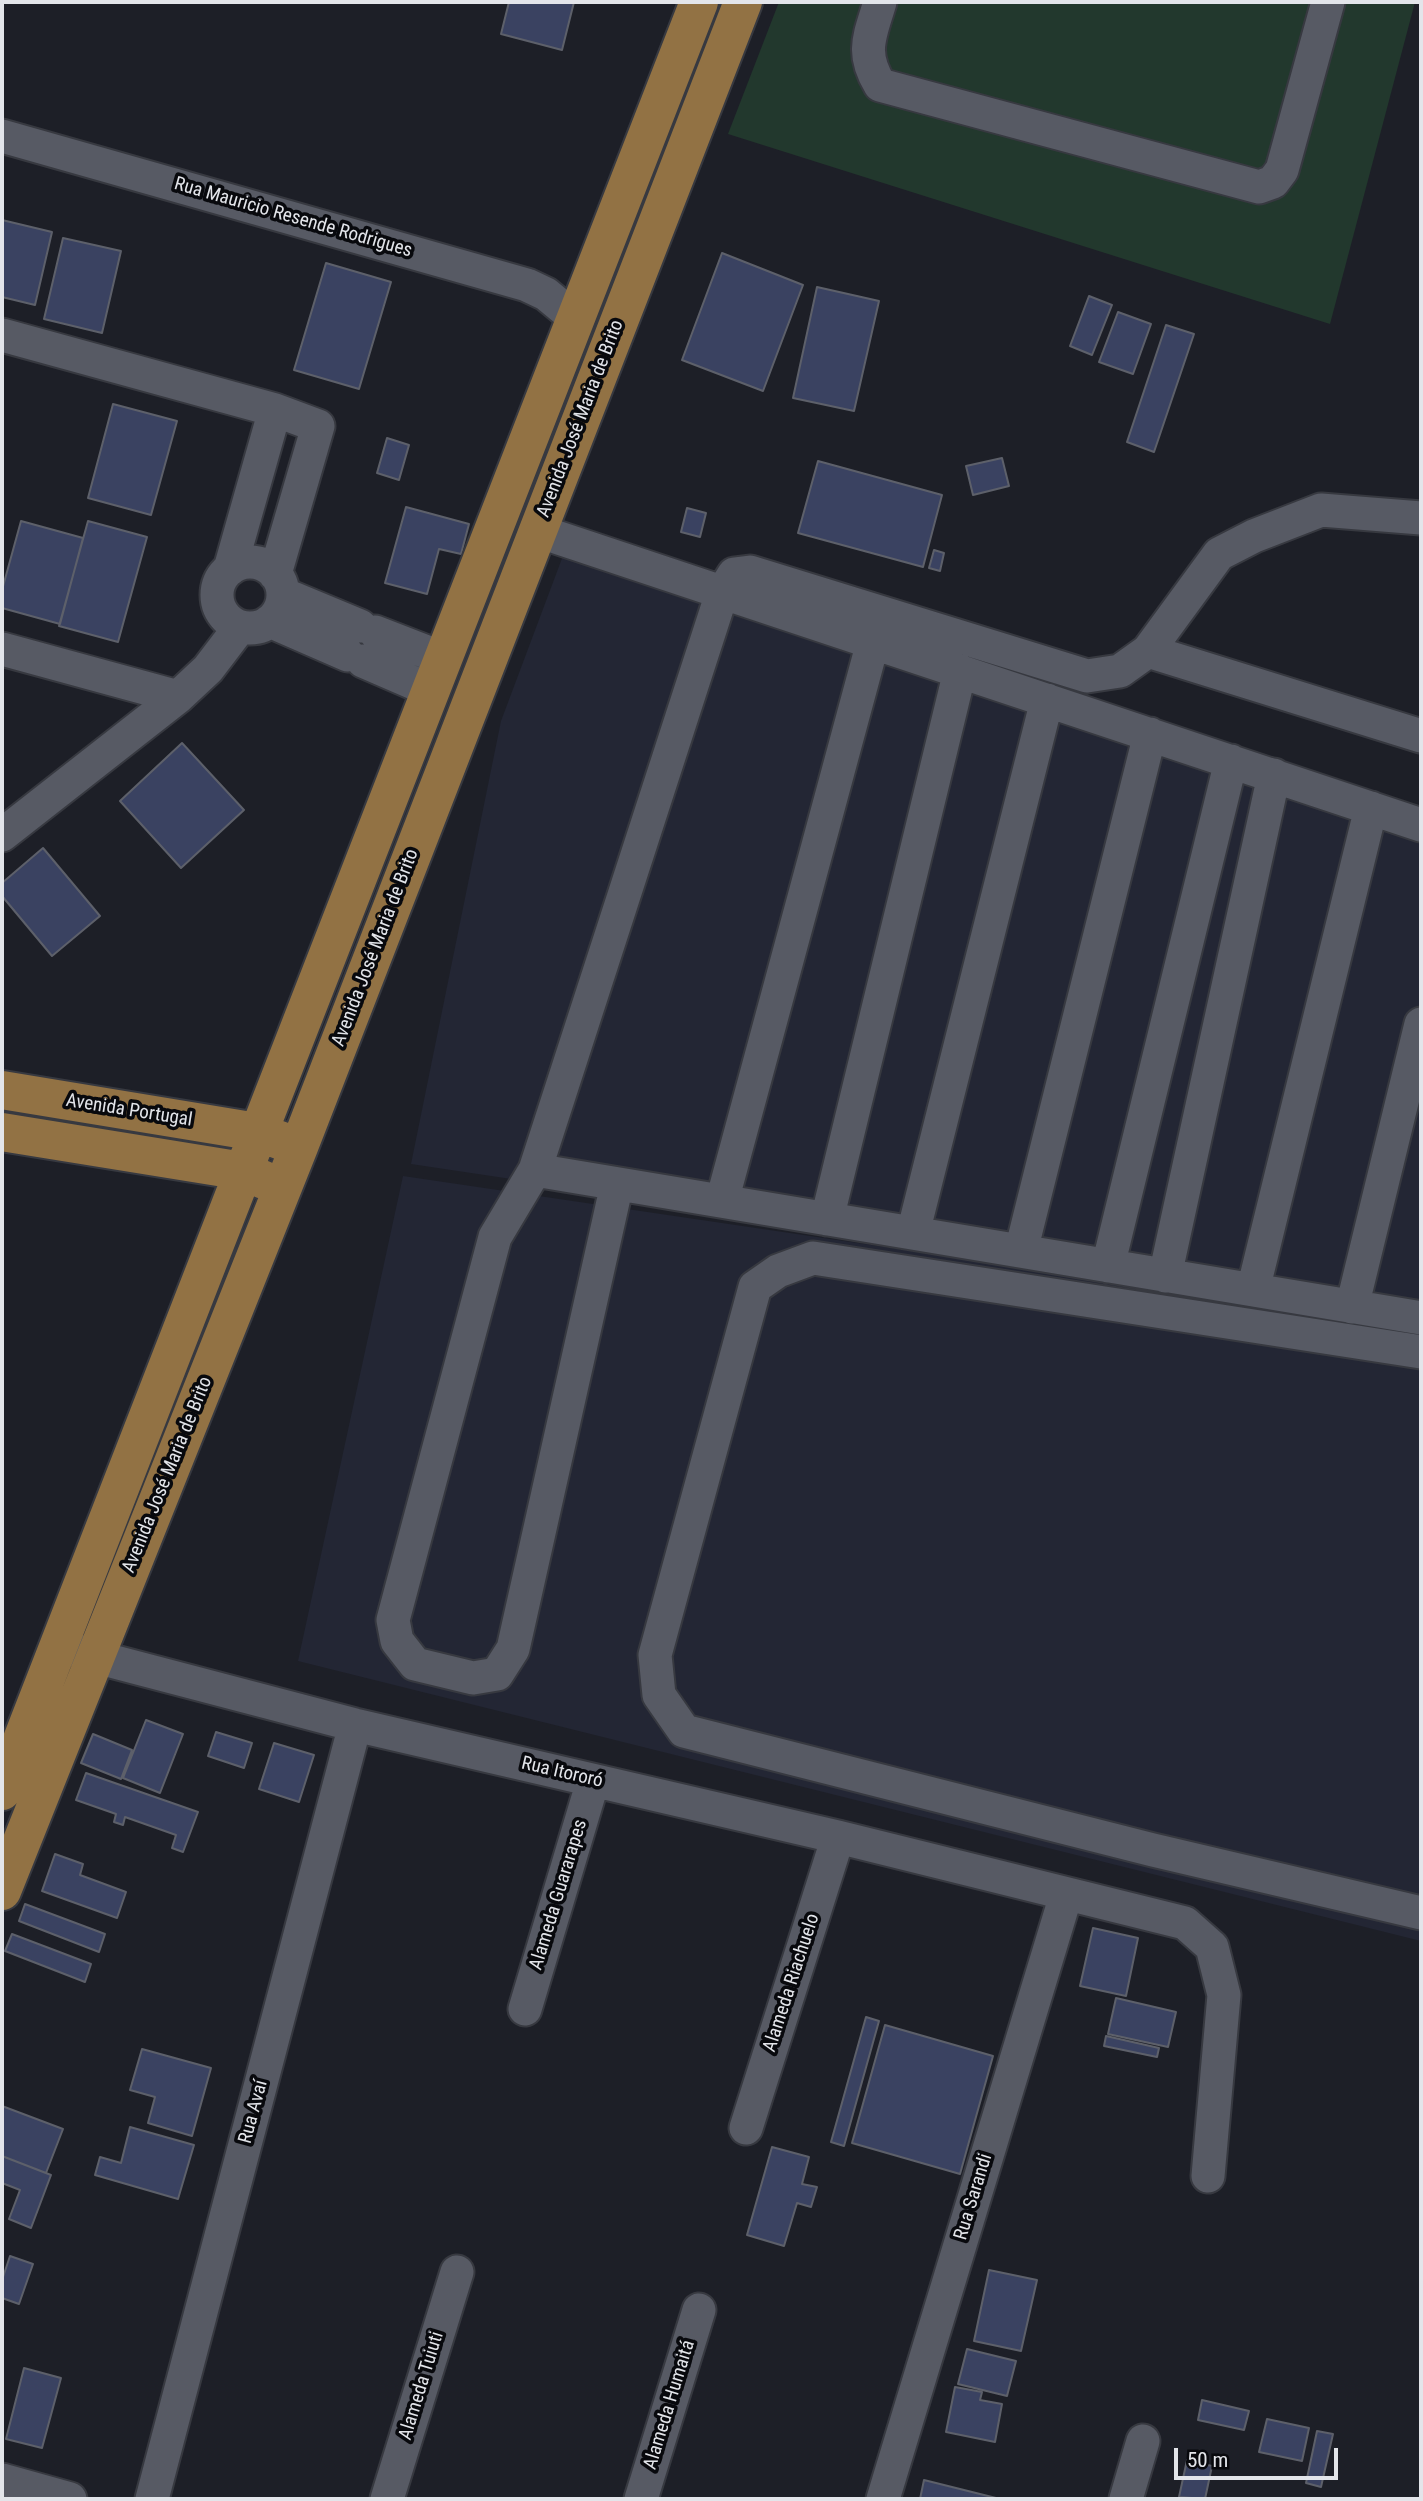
<!DOCTYPE html>
<html>
<head>
<meta charset="utf-8">
<style>
  body { margin:0 }
  #map { position:relative; width:1423px; height:2501px; overflow:hidden; background:#1d1f27; font-family:"Roboto Condensed",sans-serif }
  canvas { display:block }
  .frame { position:absolute; inset:0; border:4px solid #e3e5ea; pointer-events:none }
  .scale { position:absolute; left:1174px; top:2448px; width:164px; height:32px; box-sizing:border-box; border:4px solid #e3e5ea; border-top:0; padding-left:9px; font-size:21px; line-height:24px; white-space:nowrap; color:#e3e5ea; -webkit-text-stroke:5px #08090d; paint-order:stroke }
</style>
</head>
<body>
<div id="map">
<canvas width="1423" height="2501"></canvas>
<div class="frame"></div>
<div class="scale">50 m</div>
</div>
<script>
const ctx = document.querySelector('canvas').getContext('2d');
ctx.lineJoin = 'round';
function paint(path, color) {
  ctx.fillStyle = color;
  ctx.fill(path, 'evenodd');
}
function strokePath(path, color, width, dash) {
  ctx.strokeStyle = color;
  ctx.lineWidth = width;
  ctx.lineCap = dash ? 'butt' : 'round';
  ctx.setLineDash(dash || []);
  ctx.stroke(path);
}
function write(font, color, halo, rows, align = 'center') {
  ctx.font = font + ' "Roboto Condensed",sans-serif';
  ctx.lineWidth = 7;
  ctx.setLineDash([]);
  ctx.textBaseline = 'middle';
  ctx.strokeStyle = halo;
  ctx.fillStyle = color;
  for (const [text, x, y, turn = 0] of rows) {
    ctx.save();
    ctx.translate(x, y);
    ctx.rotate((+turn || 0) * Math.PI / 180);
    ctx.textAlign = isNaN(turn) ? turn : align;
    if (halo) ctx.strokeText(text, 0, 0);
    ctx.fillText(text, 0, 0);
    ctx.restore();
  }
}
paint(new Path2D(`
  M567,545L1421,831V1315L411,1164L501,721Z
  M403,1176L1421,1326V1941L298,1661Z`), '#232634');
paint(new Path2D(`
  M779,2H1415L1330,324L728,134Z`), '#22382d');
const building = new Path2D(`
  M509,2H574L562,50L501,34Z
  M2,220L52,232L35,305L2,297Z
  M63,238L121,251L102,333L44,319Z
  M722,253L803,285L763,391L682,360Z
  M326,263L391,282L359,389L294,370Z
  M817,287L879,301L854,411L793,398Z
  M1089,296L1112,305L1092,355L1070,346Z
  M1118,312L1151,324L1133,374L1099,362Z
  M1166,325L1194,334L1154,452L1127,442Z
  M113,404L177,421L151,515L88,498Z
  M387,438L409,445L399,480L377,473Z
  M1002,458L1009,486L973,495L966,466Z
  M818,461L942,495L923,567L798,533Z
  M406,507L469,524L461,554L439,549L427,594L385,583Z
  M687,508L706,513L700,537L681,532Z
  M21,521L83,538L60,624L2,608V590Z
  M88,521L147,537L118,642L59,626Z
  M934,550L944,553L940,571L929,568Z
  M182,743L244,810L181,868L120,801Z
  M43,848L100,916L52,956L2,896V883Z
  M146,1720L183,1734L160,1793L123,1778Z
  M216,1732L252,1743L244,1768L208,1756Z
  M93,1734L132,1750L121,1779L81,1763Z
  M274,1743L314,1755L299,1802L259,1789Z
  M86,1773L198,1812L183,1852L172,1848L176,1835L125,1817L123,1825L114,1822L116,1814L76,1800Z
  M55,1854L83,1864L80,1875L126,1892L117,1918L42,1891Z
  M25,1904L105,1934L99,1952L19,1921Z
  M1093,1928L1138,1938L1126,1996L1080,1986Z
  M12,1934L91,1964L85,1982L5,1951Z
  M1116,1998L1176,2012L1168,2047L1108,2034Z
  M866,2017L879,2021L844,2146L831,2142Z
  M885,2025L993,2056L960,2174L852,2143Z
  M1106,2036L1159,2048L1157,2057L1104,2046Z
  M142,2049L211,2068L192,2136L148,2123L155,2097L130,2090Z
  M2,2106L63,2129L46,2173L2,2156Z
  M130,2127L194,2145L178,2199L95,2175L100,2157L121,2163Z
  M772,2147L809,2157L802,2184L817,2187L811,2207L797,2203L784,2246L747,2235Z
  M2,2156L51,2175L31,2228L9,2219L20,2190L2,2183Z
  M10,2256L33,2264L19,2304L2,2298V2280Z
  M989,2270L1037,2280L1021,2351L974,2341Z
  M967,2349L1016,2361L1007,2396L958,2384Z
  M24,2368L61,2378L42,2448L6,2439Z
  M955,2387L982,2392L980,2400L1002,2404L995,2442L946,2432Z
  M1202,2400L1249,2411L1244,2430L1198,2420Z
  M1267,2419L1309,2428L1302,2461L1259,2452Z
  M1317,2431L1333,2434L1321,2487L1306,2483Z
  M1187,2460L1212,2466L1205,2499L1179,2497Z
  M924,2480L1000,2499H920Z`);
paint(building, '#3a4261');
strokePath(building, '#5d606a', 2);
const minor = new Path2D(`
  M880,2C870,36 860,52 880,85L1259,187L1273,182L1282,170L1328,2
  M2,136L527,285L546,294L575,318
  M2,335L275,410L318,426L275,574
  M538,531L1421,825
  M217 595a33 33 0 1 1 66 0a33 33 0 1 1-66 0Z
  M230,569L275,410
  M283,594L360,626
  M270,621L348,655
  M375,632L442,658
  M2,649L178,697
  M1148,651L1421,736
  M363,661L430,690
  M2,835L178,697L208,669L240,627
  M535,1170L1421,1318
  M617,1184L513,1649L497,1674L473,1678L415,1664L397,1641L393,1620L495,1237L535,1170L722,593L734,574L750,572L1087,676L1120,671L1148,651L1219,554L1254,536L1321,510L1421,518
  M722,1201L873,642
  M827,1219L960,671
  M913,1233L1047,700
  M1021,1251L1150,734
  M1108,1266L1231,761
  M1165,1276L1274,775
  M1253,1290L1371,808
  M1352,1307L1421,1024
  M1421,1352L813,1258L778,1271L755,1287L655,1655L659,1695L684,1731L1153,1850L1421,1913
  M72,1649L96,1657L355,1725L838,1837L1185,1923L1212,1947L1224,1995L1208,2176
  M525,2009L593,1781
  M746,2128L838,1837
  M2,2480L70,2499
  M152,2499L355,1725
  M387,2499L457,2272
  M641,2499L699,2310
  M883,2499L1066,1895
  M1126,2499L1143,2441`);
const major = new Path2D(`
  M2,1090L257,1132L282,1141
  M2,1132L243,1171L264,1180
  M2,1791L699,2
  M2,1891L299,1147L743,2`);
strokePath(minor, '#373940', 37);
strokePath(major, '#373940', 42);
strokePath(minor, '#575a64', 33);
strokePath(major, '#927244', 38);
write('19px', '#e3e5ea', '#08090d', [
  ["Rua Mauricio Resende Rodrigues",293,218,16],
  ["Avenida José Maria de Brito",581,419,-69],
  ["Avenida José Maria de Brito",376,948,-69],
  ["Avenida Portugal",129,1111,9],
  ["Avenida José Maria de Brito",168,1475,-68],
  ["Rua Itororó",562,1773,13],
  ["Alameda Guararapes",559,1895,-73],
  ["Alameda Riachuelo",792,1983,-72],
  ["Rua Avaí",254,2112,-75],
  ["Rua Sarandi",974,2197,-73],
  ["Alameda Tuiuti",422,2386,-73],
  ["Alameda Humaitá",670,2405,-73]
]);
</script>
</body>
</html>
